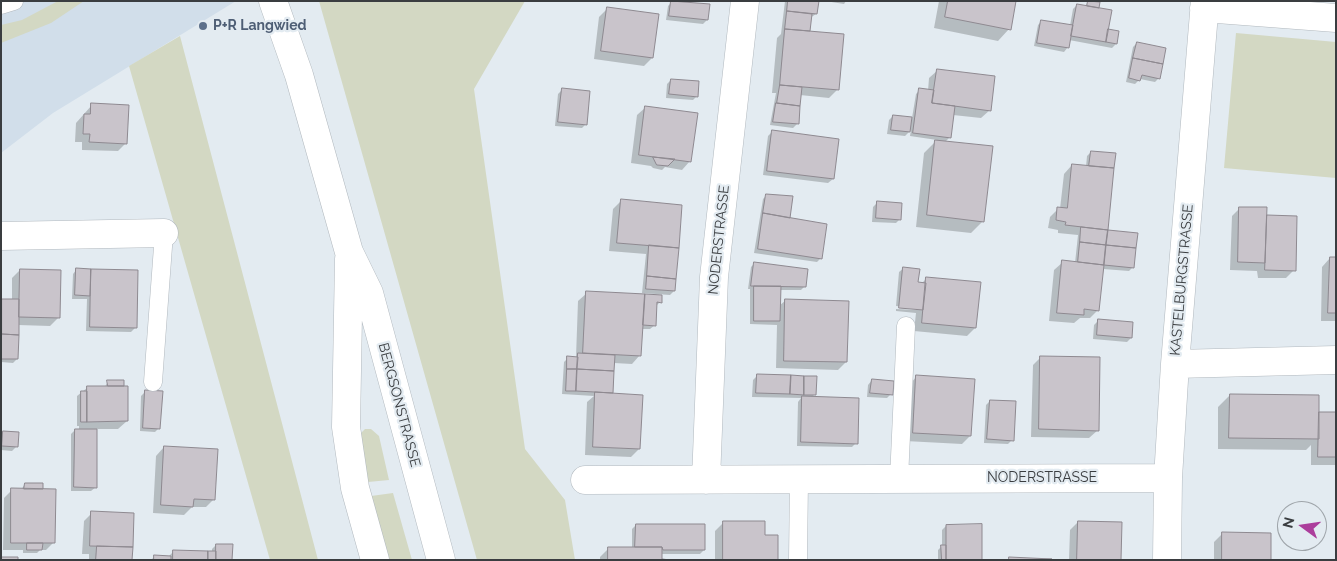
<!DOCTYPE html>
<html>
<head>
<meta charset="utf-8">
<style>
  body { margin:0 }
  #map { position:relative; width:1337px; height:561px; overflow:hidden; background:#e3ebf1; font-family:Raleway,sans-serif }
  canvas { display:block }
  .frame { position:absolute; inset:0; border:2px solid #3a3d40; pointer-events:none }
  .north { position:absolute; left:1277px; top:501px; width:50px; height:50px; box-sizing:border-box; background:#e3ebf1; border:1px solid #9fa5aa; border-radius:50%; rotate:284deg; font-size:14px; font-weight:700; line-height:20px; text-align:center; color:#3a3d40 }
  .north::after { content:''; display:block; margin:auto; width:18px; height:22px; background:#ac3e9c; clip-path:polygon(50% 0,100% 100%,50% 72%,0 100%) }
</style>
</head>
<body>
<div id="map">
<canvas width="1337" height="561"></canvas>
<div class="frame"></div>
<div class="north">N</div>
</div>
<script>
const ctx = document.querySelector('canvas').getContext('2d');
ctx.lineJoin = 'round';
function paint(path, color) {
  ctx.fillStyle = color;
  ctx.fill(path, 'evenodd');
}
function strokePath(path, color, width, dash) {
  ctx.strokeStyle = color;
  ctx.lineWidth = width;
  ctx.lineCap = dash ? 'butt' : 'round';
  ctx.setLineDash(dash || []);
  ctx.stroke(path);
}
function write(font, color, halo, rows, align = 'center') {
  ctx.font = font + ' Raleway,sans-serif';
  ctx.lineWidth = 4.5;
  ctx.setLineDash([]);
  ctx.textBaseline = 'middle';
  ctx.strokeStyle = halo;
  ctx.fillStyle = color;
  for (const [text, x, y, turn = 0] of rows) {
    ctx.save();
    ctx.translate(x, y);
    ctx.rotate((+turn || 0) * Math.PI / 180);
    ctx.textAlign = isNaN(turn) ? turn : align;
    if (halo) ctx.strokeText(text, 0, 0);
    ctx.fillText(text, 0, 0);
    ctx.restore();
  }
}
paint(new Path2D(`
  M1,1H236L53,113L1,153Z`), '#d1deea');
paint(new Path2D(`
  M58,1H84L51,23L1,43V25L22,20Z
  M319,1H525L474,89L525,449L565,500L575,560H477Z
  M1236,33L1336,42V178L1224,168Z
  M180,36L318,560H270L129,66Z
  M365,429H371L379,436L389,480L368,482L359,435Z
  M393,493L412,560H388L371,496Z`), '#d3d8c3');
paint(new Path2D(`
  M785,1H817L816,14L810,18L809,32L837,90L829,98L800,95L798,123L793,128L770,125L776,93H772L777,38L781,34Z
  M825,1H846L844,4Z
  M939,1H1015L1009,29L998,41L934,28Z
  M672,2L707,20L703,24L666,20L668,6Z
  M1089,2L1098,9L1106,30L1116,44L1112,48L1069,40L1068,47L1064,52L1034,46L1038,25L1042,21L1070,26L1073,9L1077,5L1085,6Z
  M607,9L652,58L644,66L594,59L599,17Z
  M1137,43L1159,78L1155,82L1140,79L1135,84L1126,82L1133,47Z
  M938,70L990,110L981,118L953,115L950,137L945,142L983,221L971,233L916,227L924,153L937,140L910,136L911,130L905,136L887,134L889,120L893,116L912,118L916,94L920,90L928,91L929,78Z
  M671,80L697,96L693,100L666,98L667,84Z
  M562,90L586,124L582,128L555,126L558,94Z
  M92,105L126,143L118,151L82,150V142H75L76,123Z
  M646,107L690,161L682,170L665,167L662,170L653,168L651,166L631,163L637,115Z
  M772,132L838,140L833,179L828,183L763,175L768,136Z
  M1091,152L1115,154L1107,231L1133,267L1129,271L1103,269L1098,310L1090,318H1080L1074,323L1049,321L1054,270L1063,262L1075,263L1078,235L1058,233V230L1048,228L1050,217L1058,209H1060L1064,174L1072,165L1086,167L1087,156Z
  M767,195L821,258L817,262L754,253L763,199Z
  M621,201L681,206L674,291L670,295L642,293L646,254L609,251L613,209Z
  M877,203L900,219L896,223L872,222L873,207Z
  M1240,208L1265,217H1296L1294,270L1286,278H1258L1257,271L1230,270L1232,216Z
  M1330,258L1336,259V321H1321L1322,267Z
  M755,263L805,286L801,290H779V306L786,300L846,362L838,370L776,368L777,325L750,324V289H748L751,267Z
  M904,268L917,283L921,284L927,278L975,328L967,336L914,331L916,313L896,311V309L916,310V308L896,306L899,272Z
  M77,269L136,271L135,328L131,332L86,331L87,299H72L73,274Z
  M20,270L59,317L50,326L18,325L17,359L13,363L1,362V301L12,300V278Z
  M587,293L660,302L656,306L655,325L650,329H642L640,355L632,364L614,363L612,393L610,394L639,449L631,457L585,455L587,402L594,396L562,394L564,362L568,358L576,357L578,301Z
  M1098,321L1131,338L1127,342L1093,339L1094,325Z
  M1041,357L1098,430L1089,438L1031,437L1033,365Z
  M757,376L815,394L811,398L856,443L852,447L797,446L798,402L801,398L752,397L753,380Z
  M917,376L970,436L962,444L905,441L909,385Z
  M872,380L891,394L887,398L867,397L868,385Z
  M108,382L127,421L118,429H96V487L91,491H71V434L75,430H79V426H77V396L87,388H104Z
  M145,392L159,428L155,432L140,431L141,396Z
  M1230,395L1318,413H1336V465H1311V445L1306,450L1218,449V407Z
  M990,401L1012,440L1008,444L984,443L986,405Z
  M3,432L16,447L12,451L1,450V434Z
  M164,447L214,499L206,507H192L184,515L153,513L156,456Z
  M25,484L54,542L46,550H40L37,553H23V550H3L4,498L12,490H21Z
  M92,513L131,560H89V554H82L84,521Z
  M724,522L764,536L777,560H715V531Z
  M1078,522L1120,560H1069L1070,530Z
  M636,525L704,550L700,554H661V560H600V557L608,549H632V529Z
  M946,526L981,560H938V550L942,546V530Z
  M1223,533L1270,560H1214V542Z
  M216,545L231,560H151L154,557H168L174,551L212,552V549Z`), '#0003');
const building = new Path2D(`
  M671,1L710,4L708,20L669,16Z
  M788,1H819L817,14L787,11Z
  M948,1H1016L1011,30L945,17Z
  M1088,1L1100,2L1099,8L1087,6Z
  M1077,4L1112,10L1106,42L1071,36Z
  M607,7L659,14L653,58L601,51Z
  M787,11L812,14L810,31L785,29Z
  M1041,20L1073,25L1069,48L1037,43Z
  M785,29L844,34L839,90L780,85Z
  M1108,29L1119,31L1117,44L1106,42Z
  M1137,42L1166,48L1163,64L1133,58Z
  M1133,58L1163,64L1160,79L1142,75L1140,81L1129,78Z
  M937,69L995,76L991,111L932,103Z
  M671,79L699,81L698,97L669,94Z
  M780,85L802,87L800,106L777,103Z
  M562,88L590,91L587,125L558,122Z
  M919,88L934,90L932,103L955,106L951,138L913,133Z
  M91,103L129,105L127,144L89,142L90,134H83L84,114H90Z
  M776,103L800,106L799,124L773,122Z
  M645,106L698,113L691,162L639,155Z
  M893,115L912,117L910,132L891,130Z
  M772,130L839,139L834,179L767,171Z
  M935,140L993,146L984,222L927,215Z
  M1091,151L1116,153L1114,168L1089,166Z
  M653,157L675,159L668,166L657,165Z
  M1072,164L1114,168L1108,230L1065,225L1066,222L1056,220L1057,207L1067,208Z
  M766,194L793,196L790,218L763,213Z
  M621,199L682,205L679,248L617,243Z
  M877,201L902,203L901,220L876,218Z
  M1239,207H1267L1265,263L1238,262Z
  M763,213L827,224L822,259L758,249Z
  M1267,215L1297,216L1296,271L1265,270Z
  M1081,227L1108,230L1106,245L1080,242Z
  M1108,230L1138,233L1136,248L1106,245Z
  M1080,242L1106,245L1104,265L1078,262Z
  M649,245L679,248L676,279L647,276Z
  M1106,245L1136,248L1134,268L1104,265Z
  M1330,257H1336V313H1328Z
  M1062,260L1104,265L1099,311L1084,309V315L1057,313Z
  M754,262L808,269L806,287L751,286Z
  M903,267L920,269L918,282L926,283L923,310L899,308Z
  M76,268L91,269L90,296L75,295Z
  M20,269L61,270L60,318L19,317Z
  M91,269L138,270L137,328L90,327Z
  M647,276L676,279L675,291L646,289Z
  M926,277L981,282L976,328L922,323Z
  M754,286H781L780,321H754Z
  M586,291L645,294L641,356L583,353Z
  M645,294L662,295V303L657,302L656,326L643,325Z
  M2,299H19V335L2,334Z
  M785,299L849,301L847,362L784,361Z
  M1098,319L1133,322L1132,338L1097,335Z
  M2,334L19,335L18,359H1Z
  M578,353L615,355L614,371L577,369Z
  M567,356L578,357L577,369H567Z
  M1040,356L1100,357L1099,431L1039,429Z
  M567,369H577L576,391H566Z
  M577,369L614,371L613,393L576,391Z
  M757,374L791,375L790,394L756,393Z
  M791,375L804,376V395L790,394Z
  M916,375L975,379L971,436L913,433Z
  M804,376H817L816,395H804Z
  M872,379L894,381L893,395L870,393Z
  M107,380H124V386H108Z
  M87,386H128V421L87,422Z
  M145,390L163,391L160,429L143,428Z
  M81,391H87V422H81Z
  M595,392L643,395L640,449L593,447Z
  M1230,394L1319,395V439L1229,438Z
  M802,396L859,398L858,444L801,442Z
  M990,400L1016,401L1014,441L987,439Z
  M1319,412H1336V457H1318Z
  M75,429H97V488L74,487Z
  M3,431L19,432L18,447L2,446Z
  M164,446L218,449L215,500L194,499L193,507L161,505Z
  M25,483H43V489H24Z
  M11,488L56,489L55,543H11Z
  M91,511L134,513L133,547L90,546Z
  M723,521H765V535H778V560H723Z
  M1078,521L1122,522L1121,560H1077Z
  M636,524H705V550H663L662,547H635Z
  M982,524V560H946V525Z
  M1222,532L1271,533V560H1222Z
  M27,543H43L42,550H27Z
  M216,544H233L232,560H216Z
  M941,545H946V560H942Z
  M97,546L133,547L132,560H96Z
  M608,547H662V559L670,560H608Z
  M173,550L208,551V560H173Z
  M208,551H216V560H208Z
  M154,555L171,556V560H154Z
  M1,557H18V560H1Z
  M1009,557L1052,559L1009,560Z`);
paint(building, '#c9c4cb');
strokePath(building, '#8e8990', 1);
const lane = new Path2D(`
  M1,5L14,1
  M153,382L164,233
  M899,479L906,326
  M798,560L799,480`);
const street = new Path2D(`
  M1204,8L1336,18
  M1,236L164,233
  M1175,364L1336,360
  M585,480L1168,478
  M706,480L714,277L745,1
  M1167,560L1168,478L1175,364L1205,1`);
const secondary = new Path2D(`
  M273,1L299,75L349,252L369,293L441,560
  M349,259L346,427L355,488L375,560`);
strokePath(lane, '#b1b8be', 19);
strokePath(street, '#b1b8be', 29);
strokePath(secondary, '#b1b8be', 29);
strokePath(lane, '#fff', 18);
strokePath(street, '#fff', 28);
strokePath(secondary, '#fff', 28);
for (const [x, y, r, color] of [
  [203,26,5,"#5c6f8a"]
]) {
  const dot = new Path2D();
  dot.arc(x, y, r, 0, 2 * Math.PI);
  ctx.fillStyle = color;
  ctx.fill(dot);
  strokePath(dot, '#e3ebf1', 2);
}
write('bold 14px', '#4e5e75', '#e3ebf1', [
  ["P+R Langwied",213,26]
], 'left');
write('14px', '#3a3d40', '#e3ebf1', [
  ["NODERSTRASSE",719,240,-84],
  ["KASTELBURGSTRASSE",1182,280,-85],
  ["BERGSONSTRASSE",399,405,75],
  ["NODERSTRASSE",1042,478]
]);
</script>
</body>
</html>
